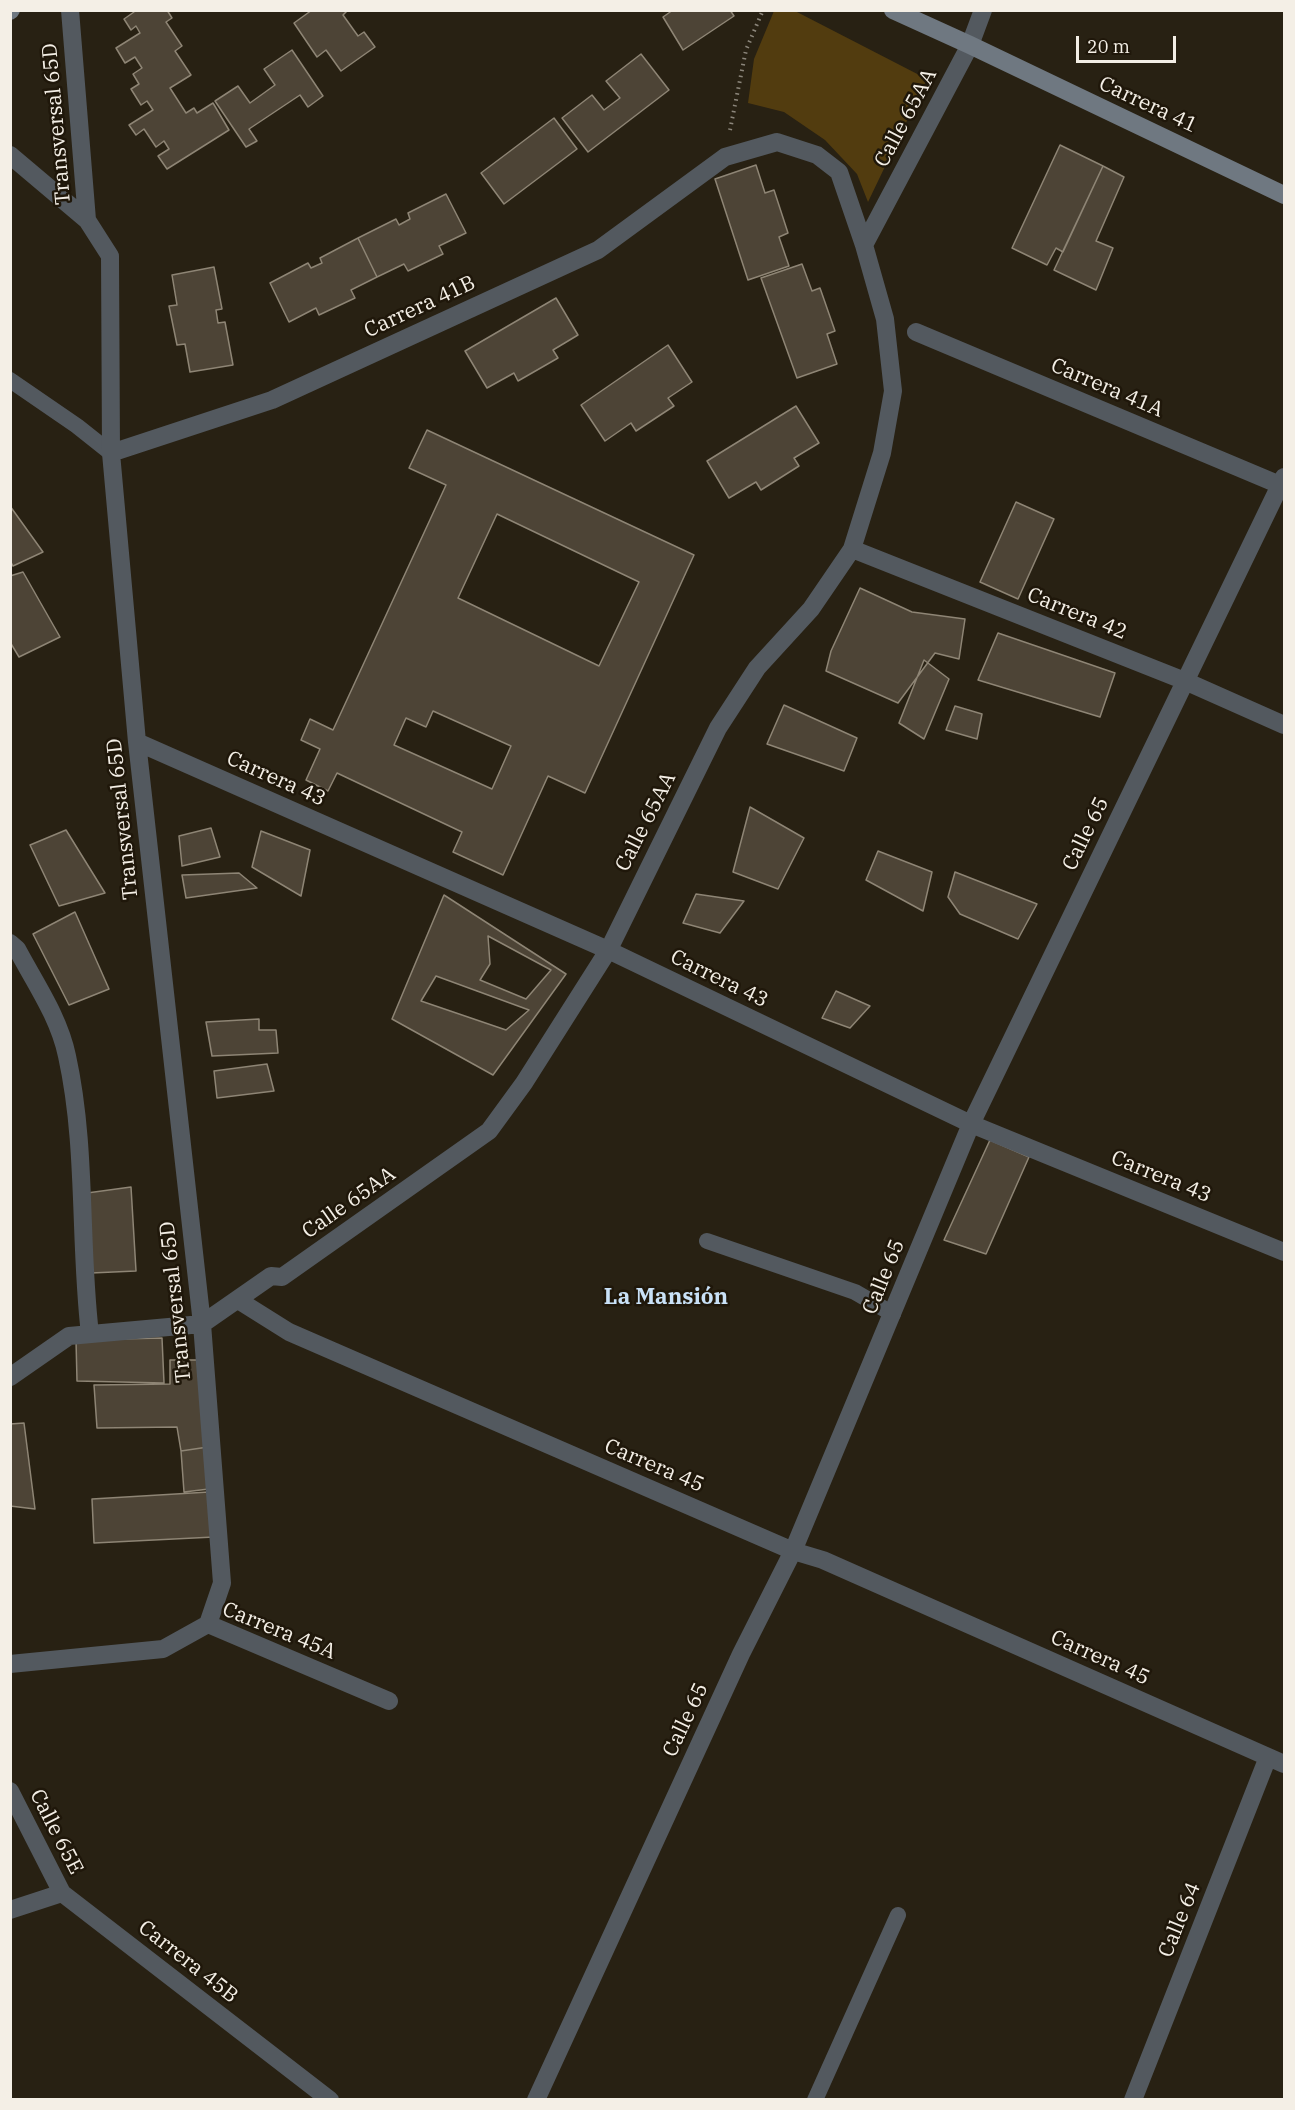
<!DOCTYPE html>
<html>
<head>
<meta charset="utf-8">
<style>
  body { margin:0 }
  #map { position:relative; width:1295px; height:2110px; overflow:hidden; background:#282113; font-family:"IBM Plex Serif",serif }
  canvas { display:block }
  .frame { position:absolute; inset:0; border:12px solid #f4efe6; pointer-events:none }
  .scale { position:absolute; left:1076px; top:36px; width:100px; height:27px; box-sizing:border-box; border:3px solid #f4efe6; border-top:0; padding-left:8px; font-size:18px; line-height:21px; white-space:nowrap; color:#f4efe6; -webkit-text-stroke:4px #1f170a; paint-order:stroke }
</style>
</head>
<body>
<div id="map">
<canvas width="1295" height="2110"></canvas>
<div class="frame"></div>
<div class="scale">20 m</div>
</div>
<script>
const ctx = document.querySelector('canvas').getContext('2d');
ctx.lineJoin = 'round';
function paint(path, color) {
  ctx.fillStyle = color;
  ctx.fill(path, 'evenodd');
}
function strokePath(path, color, width, dash) {
  ctx.strokeStyle = color;
  ctx.lineWidth = width;
  ctx.lineCap = dash ? 'butt' : 'round';
  ctx.setLineDash(dash || []);
  ctx.stroke(path);
}
function write(font, color, halo, rows, align = 'center') {
  ctx.font = font + ' "IBM Plex Serif",serif';
  ctx.lineWidth = 5;
  ctx.setLineDash([]);
  ctx.textBaseline = 'middle';
  ctx.strokeStyle = halo;
  ctx.fillStyle = color;
  for (const [text, x, y, turn = 0] of rows) {
    ctx.save();
    ctx.translate(x, y);
    ctx.rotate((+turn || 0) * Math.PI / 180);
    ctx.textAlign = isNaN(turn) ? turn : align;
    if (halo) ctx.strokeText(text, 0, 0);
    ctx.fillText(text, 0, 0);
    ctx.restore();
  }
}
paint(new Path2D(`
  M774,11H795L927,79L868,202L857,174L825,140L784,112L748,103L754,59Z`), '#523c0f');
const building = new Path2D(`
  M132,10H167L172,18L166,22L182,46L175,51L191,75L170,88L186,113L194,108L197,113L213,103L229,130L167,169L158,156L169,149L164,141L156,147L144,129L136,135L129,125L153,110L147,101L141,105L131,89L139,84L133,74L142,68L135,57L125,63L116,48L140,33L136,26L131,30L124,19L134,12Z
  M312,10H348L343,15L358,36L364,32L375,47L341,71L326,50L317,57L294,23Z
  M673,10H730L734,16L683,50L663,17Z
  M292,50L323,96L308,107L300,95L249,129L257,141L246,147L215,101L238,86L250,103L275,85L264,69Z
  M641,54L669,90L588,152L562,118L592,95L604,110L620,98L606,81Z
  M554,118L577,149L504,204L481,173Z
  M1060,145L1103,166L1063,252L1056,248L1047,265L1012,248Z
  M756,165L765,193L774,190L788,233L779,237L789,266L748,280L715,179Z
  M1103,166L1124,177L1096,241L1113,248L1096,290L1054,270Z
  M446,194L466,233L439,246L443,254L408,271L404,264L377,277L358,238L396,219L399,225L410,219L408,213Z
  M358,238L377,277L351,290L355,298L319,315L316,308L289,322L270,283L308,263L311,268L322,263L320,258Z
  M802,264L812,291L820,288L835,331L827,334L837,364L797,378L761,278Z
  M214,267L222,309L216,310L218,323L225,322L233,365L190,372L185,344L177,345L169,306L177,305L172,275Z
  M556,298L578,335L553,350L558,358L518,381L514,373L487,388L465,351Z
  M668,345L692,382L668,398L674,406L636,431L631,423L605,441L581,405Z
  M796,406L819,443L794,458L799,466L761,490L756,482L729,498L707,461Z
  M427,430L694,555L585,793L548,776L503,875L453,852L462,832L337,773L328,791L306,780L320,749L301,740L310,719L333,730L446,485L409,468ZM497,514L639,582L599,666L458,598ZM433,711L511,746L492,789L394,745L406,718L426,727Z
  M1016,502L1054,519L1018,599L980,582Z
  M10,506L43,552L13,566L10,561Z
  M23,572L60,637L19,657L10,642V576Z
  M860,588L912,612L965,619L959,659L935,653L898,703L826,671L831,651Z
  M998,633L1115,673L1100,717L978,680Z
  M924,660L949,679L924,739L899,723Z
  M784,705L857,738L844,771L767,744Z
  M955,706L982,714L977,739L946,730Z
  M750,807L804,838L778,889L733,872Z
  M211,828L220,857L182,866L179,836Z
  M66,830L105,893L59,906L30,845Z
  M261,831L310,850L301,896L252,867Z
  M878,851L932,872L923,911L866,880Z
  M955,872L1037,904L1018,939L960,914L948,897Z
  M239,873L257,888L186,898L182,875Z
  M696,894L744,901L720,933L683,923Z
  M444,895L566,974L493,1075L392,1019Z
  M75,912L109,989L69,1005L33,934Z
  M488,936L551,970L526,999L480,980L490,964Z
  M436,976L529,1010L506,1030L421,1001Z
  M836,991L870,1006L850,1028L822,1018Z
  M259,1019V1030H276L278,1053L212,1056L206,1022Z
  M267,1064L274,1091L217,1098L214,1071Z
  M990,1140L1029,1157L986,1254L944,1240Z
  M131,1187L136,1271L91,1273L87,1193Z
  M162,1338L164,1383L77,1381L76,1340Z
  M170,1360H197L208,1447L181,1451L177,1427L97,1428L94,1385L170,1384Z
  M24,1423L35,1509L10,1506V1424Z
  M208,1447L209,1489L184,1492L181,1451Z
  M209,1492L214,1537L94,1543L92,1499Z`);
paint(building, '#4d4436');
strokePath(building, '#8e8575', 1.5);
strokePath(new Path2D(`
  M730,130L746,50L763,10`), '#8c867b', 4, [1.5, 4.5]);
strokePath(new Path2D(`
  M10,380L77,426L111,453
  M707,1241L855,1292L893,1314
  M815,2100L898,1915`), '#53595f', 16);
strokePath(new Path2D(`
  M70,10L87,220L110,256L111,453L137,742L202,1324L222,1583L208,1624
  M10,155L87,220
  M864,245L970,45L983,10
  M916,332L1280,485
  M852,549L1185,681L1284,725
  M137,742L608,950L971,1124L1284,1252
  M10,943L17,949C35,983 59,1017 67,1056C87,1147 79,1242 90,1334
  M238,1300L289,1332L793,1551L823,1560L1284,1764
  M10,1377L69,1336L202,1324L271,1276L282,1277L489,1131L524,1083L609,949L718,728L757,668L811,609L852,549L882,453L893,391L885,319L864,245L839,172L817,155L777,142L725,157L598,250L272,400L111,453
  M208,1624L389,1701
  M10,1664L163,1649L208,1624
  M10,1791L62,1893L330,2100
  M10,1910L62,1893
  M536,2100L741,1654L793,1551L971,1124L1284,477
  M1133,2100L1268,1757`), '#53595f', 18);
strokePath(new Path2D(`
  M893,10L970,45L1284,195
  M10,11L11,10`), '#6f7881', 18);
write('21px', '#f4efe6', '#1f170a', [
  ["Carrera 41",1148,105,25],
  ["Calle 65AA",906,118,-62],
  ["Transversal 65D",57,124,-95],
  ["Carrera 41B",420,307,-25],
  ["Carrera 41A",1107,388,23],
  ["Carrera 42",1077,614,22],
  ["Carrera 43",276,779,24],
  ["Transversal 65D",123,819,-96],
  ["Calle 65AA",646,822,-63],
  ["Calle 65",1086,834,-64],
  ["Carrera 43",719,979,26],
  ["Carrera 43",1161,1177,22],
  ["Calle 65AA",349,1203,-35],
  ["Calle 65",884,1277,-68],
  ["Transversal 65D",176,1302,-96],
  ["Carrera 45",654,1466,23],
  ["Carrera 45A",279,1631,22],
  ["Carrera 45",1100,1658,24],
  ["Calle 65",686,1720,-65],
  ["Calle 65E",56,1832,63],
  ["Calle 64",1180,1920,-68],
  ["Carrera 45B",188,1962,38]
]);
write('bold 22px', '#c9e1f7', '#1f170a', [
  ["La Mansión",666,1298]
]);
</script>
</body>
</html>
